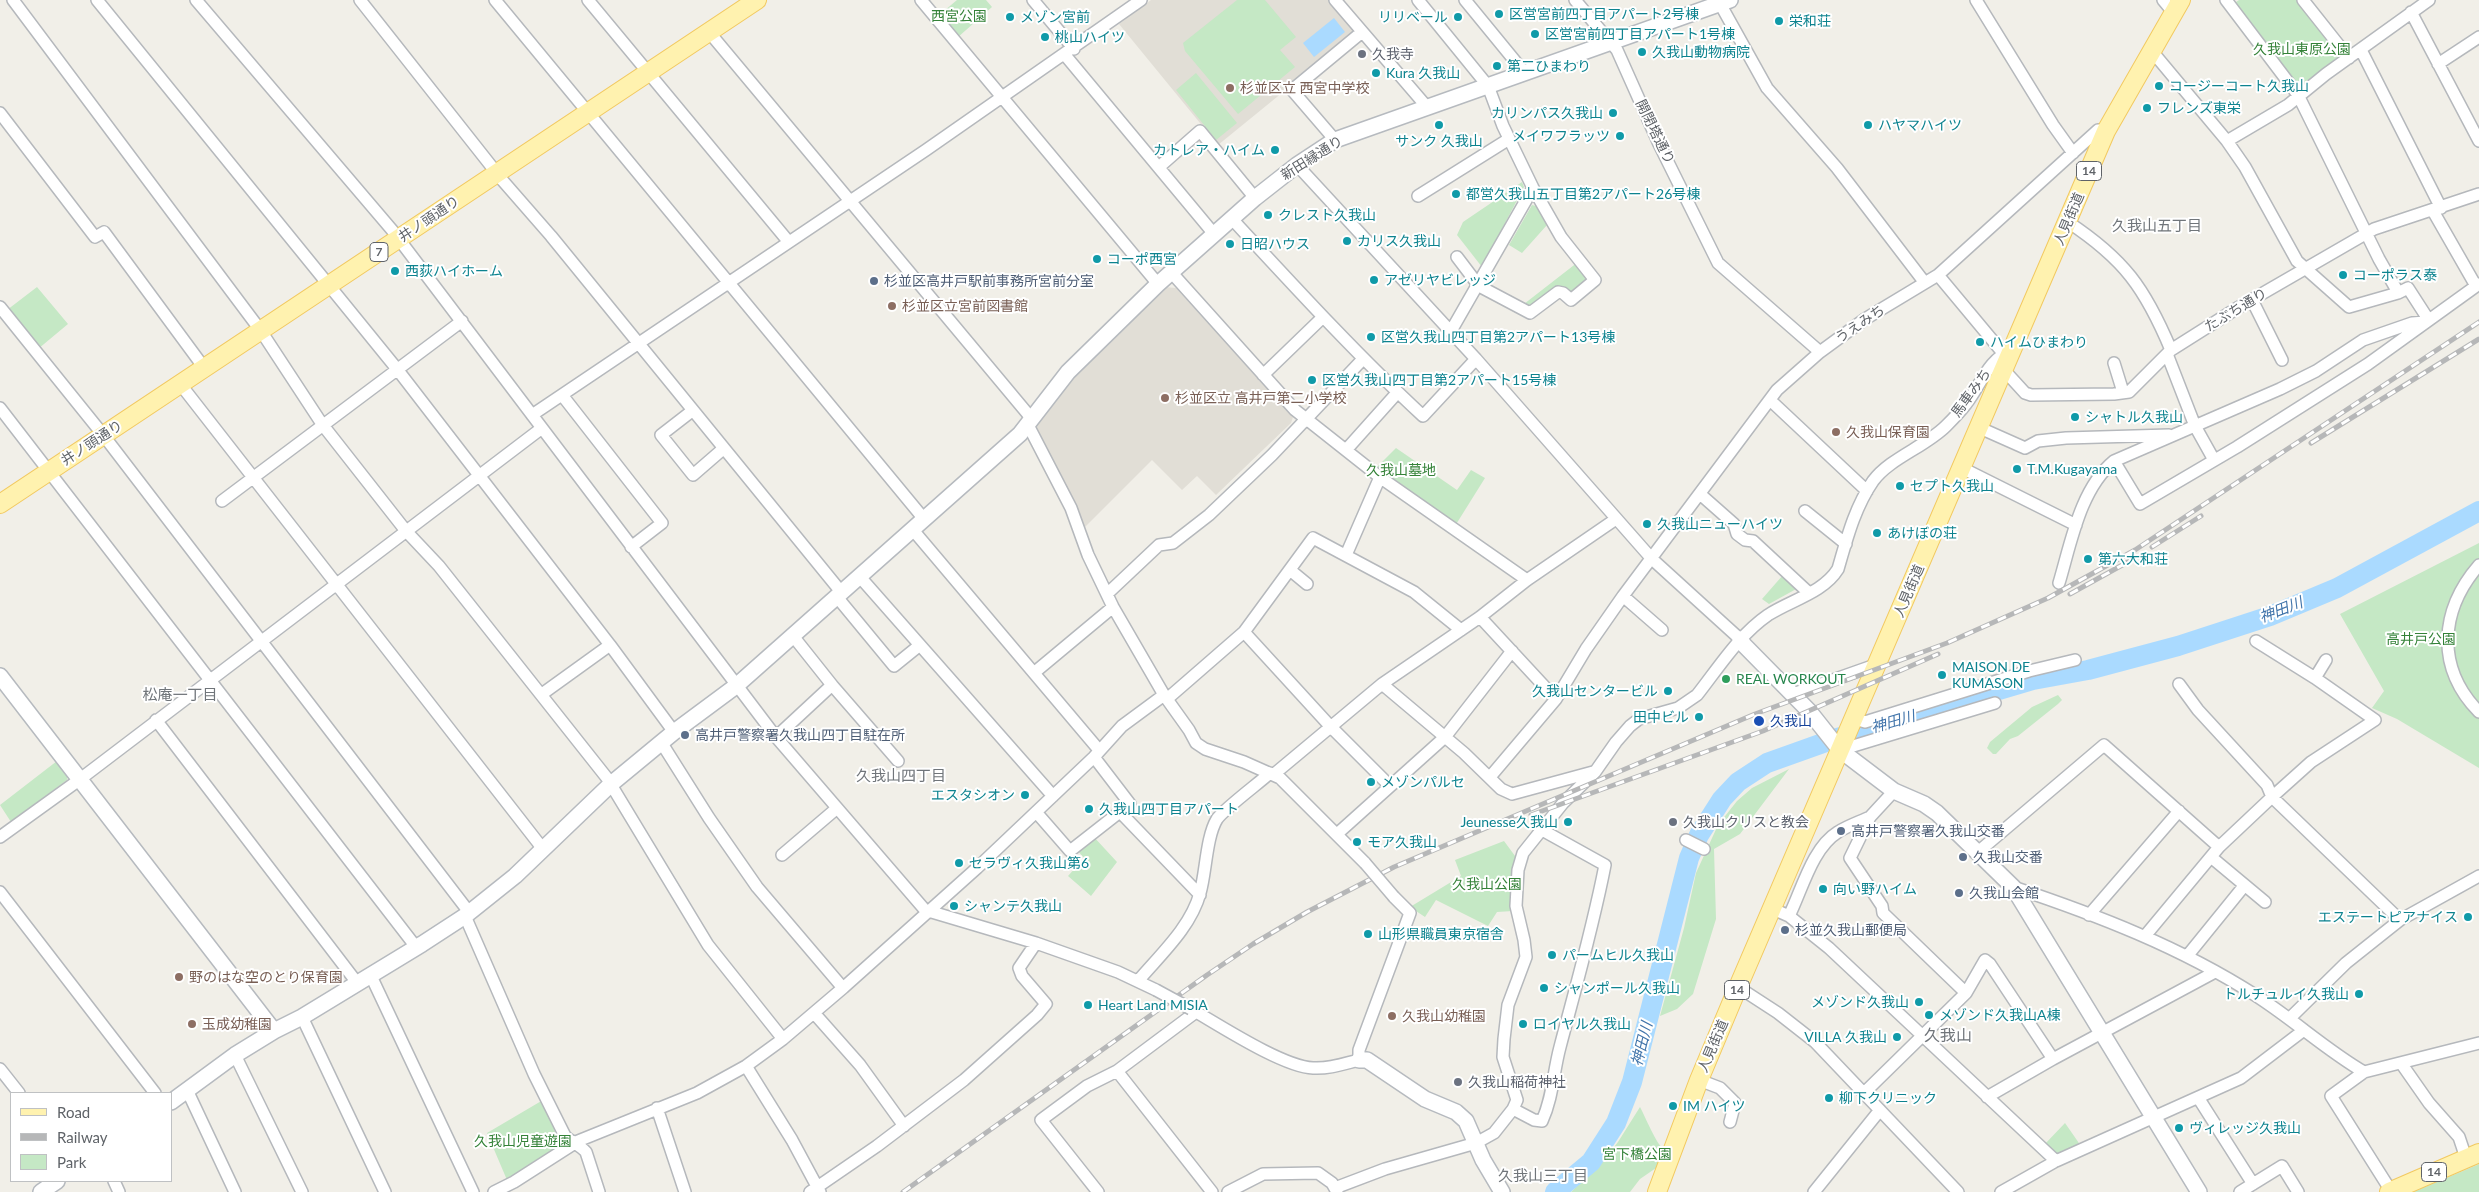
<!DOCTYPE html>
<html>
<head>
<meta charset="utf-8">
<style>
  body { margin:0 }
  #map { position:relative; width:2479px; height:1192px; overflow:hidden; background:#f1efe8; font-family:Lato,sans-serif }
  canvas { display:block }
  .legend { position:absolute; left:10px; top:1092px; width:162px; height:90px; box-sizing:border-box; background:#fff; border:1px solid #bfc1c3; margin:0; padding:6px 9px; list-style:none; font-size:15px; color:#5f6368 }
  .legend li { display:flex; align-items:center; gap:10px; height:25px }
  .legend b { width:25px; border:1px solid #bfc1c3 }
</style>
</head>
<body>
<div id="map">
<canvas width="2479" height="1192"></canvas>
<ul class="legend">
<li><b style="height:6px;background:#fff2af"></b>Road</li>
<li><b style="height:6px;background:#b6b7b8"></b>Railway</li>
<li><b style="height:14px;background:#c5e8c5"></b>Park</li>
</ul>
</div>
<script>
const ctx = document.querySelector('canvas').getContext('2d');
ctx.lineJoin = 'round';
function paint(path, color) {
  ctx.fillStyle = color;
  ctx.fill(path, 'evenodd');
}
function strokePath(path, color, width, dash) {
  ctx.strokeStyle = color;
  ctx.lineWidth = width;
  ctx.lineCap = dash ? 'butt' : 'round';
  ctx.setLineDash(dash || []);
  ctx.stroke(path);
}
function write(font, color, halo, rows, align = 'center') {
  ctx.font = font + ' Lato,"Noto Sans JP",sans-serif';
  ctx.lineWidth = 4;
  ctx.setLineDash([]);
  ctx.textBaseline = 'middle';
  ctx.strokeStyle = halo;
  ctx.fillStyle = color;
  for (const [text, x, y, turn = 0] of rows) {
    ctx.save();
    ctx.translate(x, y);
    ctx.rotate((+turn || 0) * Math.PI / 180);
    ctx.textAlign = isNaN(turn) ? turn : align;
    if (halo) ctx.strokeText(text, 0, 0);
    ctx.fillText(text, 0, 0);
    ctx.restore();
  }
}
paint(new Path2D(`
  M1151,0H1332L1358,31L1218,145L1119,24Z
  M1164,287L1176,288L1293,417L1291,423L1216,495L1197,476L1182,490L1152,460L1084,528L1035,426L1071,378Z`), '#e1ded6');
paint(new Path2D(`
  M957,0H986L992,7L957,38L938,16Z
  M1237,0H1265L1296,37L1280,50L1295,67L1238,114L1185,51L1183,43Z
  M2239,0H2299L2341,53V58L2301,89L2296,88L2233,4Z
  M1196,73L1237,123L1216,140L1176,90Z
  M1522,182L1524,187L1482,267L1457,235L1463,222Z
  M1532,205L1536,206L1547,225L1522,253L1509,245Z
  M1578,262L1588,276L1587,282L1573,293L1562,286L1556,287L1532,307L1524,304Z
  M37,287L68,324L38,349L7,310Z
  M1396,448L1457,490L1471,470L1485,478L1455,526L1375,469Z
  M2479,543V768L2397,719L2372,708L2384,691L2340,614Z
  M1783,575L1798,588L1769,604L1762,599Z
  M2058,695L2062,700L2058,704L2018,736L2010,739L1996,754H1993L1987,748L1990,742L2032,707Z
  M57,761L68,774L67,780L11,822L0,805Z
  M1789,769L1740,834L1714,849L1716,919L1693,994L1677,1009L1660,1016L1684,928L1696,873L1718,825L1737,801L1752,788Z
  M1093,836L1117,862L1091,896L1068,876L1084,858L1076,849Z
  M1504,841L1518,860L1513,911L1497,912L1488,926L1436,900L1425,917L1410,907L1461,876L1455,860Z
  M543,1100L566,1145L507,1180L487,1133Z
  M1640,1107C1645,1116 1657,1146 1664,1149L1656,1168L1640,1179L1630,1192H1571L1603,1161L1618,1142Z
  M2065,1123L2081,1146L2057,1157L2044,1145Z
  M2479,1164V1192H2413L2477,1165Z`), '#c5e8c5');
paint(new Path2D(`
  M1334,18L1345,32L1314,57L1303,43Z`), '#aadaff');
strokePath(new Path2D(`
  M1555,1192L1591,1162L1616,1123L1632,1082L1689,858L1699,835L1722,799L1738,782L1767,763L1837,738L2033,680L2088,670L2178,646L2270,616L2337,588L2479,511`), '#aadaff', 20);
const street = new Path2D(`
  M13,0L261,331L322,424L406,531L439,566L607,778L708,945L783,1039
  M97,0L397,369L610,645L674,732
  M196,0L392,230L776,737L925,910L1036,943L1118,972L1156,990
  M360,0L503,181L551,236L842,593
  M495,0L924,519
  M588,0L788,241
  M921,0L1158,284
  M1033,0L1074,49
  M1335,0L1427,107
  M1418,0L1488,86L1503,126L1533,188L1561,237L1595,280L1571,300L1563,293L1558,292L1530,313L1479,286L1457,257
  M1465,0L1524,72
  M1575,0L1617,50L1659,144L1718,263L1820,352
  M1718,0L1767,88L1837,168L1925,283
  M1976,0L2053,125L2073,153
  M2163,0L2173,12
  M2226,0L2298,95L2379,259L2395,287
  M2303,0L2349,58
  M2411,12L2479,141
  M709,32L1032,419
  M2151,50L2227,141L2245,167L2297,261L2349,307L2398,293L2408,288L2428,319
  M2361,50L2441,208
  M1065,55L1214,234
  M2438,64L2479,37
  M0,113L95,237L104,232L205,369
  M1335,140L1292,90L1362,32
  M2227,141L2288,105L2326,74L2429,0
  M1297,165L1476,359L1652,559L1740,639
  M1159,167L1200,131L1255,198
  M1418,196L1509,139
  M2433,211L2476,286
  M1232,219C1294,286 1356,354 1423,416L1476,359
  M2068,222C2124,259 2145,288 2171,350
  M1171,272L1295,410L1381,478L1527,580
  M1938,275L2003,353
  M2252,300L2282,360
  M0,307L104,436L469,912
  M1451,331L1533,188
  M2167,354L2195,426L2214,460
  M2114,363L2123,392
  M2004,370L2025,393L2031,395L2114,394L2129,392L2171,350L2239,307L2374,229L2479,194
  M1263,375L1323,317
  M181,385L543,849
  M562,395L662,523L631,547
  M1770,400L1867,491
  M0,408L416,947
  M692,411L661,435L693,475L723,449
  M532,415L926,150L1141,0
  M1028,425L1071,508L1088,555L1113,607L1164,695L1189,730L1196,743L1205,749L1244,762L1280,778L1365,863
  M1980,428L2025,448L2038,441L2066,438L2169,435
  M1346,450L1397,393
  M2114,461L2280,389L2316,371L2363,340L2412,323L2425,322
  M1962,468L2076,525
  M1700,494L1734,524L1737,534L1745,540L1753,541L1809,593
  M222,501L462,321
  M1805,511L1846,544
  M913,530L1099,750
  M1346,555L1380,477
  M2479,565C2440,610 2435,667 2479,712
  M1290,570L1307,584
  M860,577L1053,796
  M2059,583C2071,543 2080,489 2114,461L2140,504L2237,447L2368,364L2479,284
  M1107,594L1159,545L1173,543L1209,515L1272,455L1363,359
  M1623,596L1662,630
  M837,597L894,666L920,645
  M1480,617L1556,699
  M1244,632L1330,726L1390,786
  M1035,672L1113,607
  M2315,678L2326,660
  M1382,684L1464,753L1501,789L1512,794L1593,772
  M2179,684L2198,710L2267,785L2272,797L2311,762L2375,720L2315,678L2256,641
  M832,685L898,761
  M542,694L610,645
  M1793,694L1878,664
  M1167,699L1244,632L1313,538L1414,592L1461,630
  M1855,719L1865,722L2029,671L2075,660
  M156,720L358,984
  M776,737L832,685L793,636
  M661,742L709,818L757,887L843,988
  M1840,750L1995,703
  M1273,775L1382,684L1480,617L1527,580L1616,519
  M1490,777L1556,699L1586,649L1623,596L1777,390L1820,352L1865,319L1938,275L2098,130L2106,131
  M1894,791L1870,817L1850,858L1882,906L1883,913L1966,993
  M1036,812L1070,851L1130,804L1094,757
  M1120,812L1200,895
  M1337,834L1445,737L1512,651
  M0,837L79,780L542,428
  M1686,840L1704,849
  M1978,852L2104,745L2219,847
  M782,855L836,809
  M2211,857L2265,902
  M2013,887C2097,915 2180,947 2255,995C2293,1019 2326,1050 2364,1072L2479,1043
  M0,892L155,1093
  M1773,909L1789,916L1829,948L2056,1161
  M2089,915L2179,811
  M465,916L534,1074L565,1136C572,1143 580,1145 586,1152L599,1192
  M1789,916C1802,890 1812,848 1838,832C1847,826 1859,822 1870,817
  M2145,936L2219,847L2272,797L2400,920
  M2188,955L2244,886
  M371,976L473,1192
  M1138,981C1160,955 1191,927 1200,893C1206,873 1206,837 1217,819C1224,809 1259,783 1270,773
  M1738,987L1778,1013L1815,1042L1958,1192
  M1191,1009C1219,1025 1283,1067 1313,1068C1329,1069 1343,1064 1359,1060V1050L1410,913L1394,897
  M814,1013L860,1065L904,1126
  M302,1017L385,1192
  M2290,1018L2346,963L2400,920L2479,876
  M235,1055L302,1192
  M2401,1063L2429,1103L2459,1137L2466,1158
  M746,1066L792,1140L820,1192
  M0,1069L19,1093
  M1117,1071L1212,1192
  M2364,1072L2331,1096L2391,1191
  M1699,1080L1720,1088L1735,1103L1730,1122
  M187,1090L235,1192
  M1864,1093L1966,993L1985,960L1990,964L2053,1059
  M1987,1097L2053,1059L2215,972
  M2199,1099L2253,1184
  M657,1108L685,1192
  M1513,1109L1534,1120L1542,1121C1553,1097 1553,1073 1560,1047C1576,986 1593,927 1605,865L1542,830
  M114,1181L119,1192
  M1335,1188L1385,1169L1476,1143L1494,1133L1513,1109L1517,1100L1503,1057L1504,1039L1508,1005L1526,957L1524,940L1516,906L1518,870L1523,853L1563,803L1595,772L1616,742L1630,726L1639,719L1678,708L1697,695C1719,667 1739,635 1768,615C1791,600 1823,593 1838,569C1847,538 1855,507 1873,481C1890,458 1925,447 1946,426C1953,419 1960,412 1966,404C1981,385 1988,359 2012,350
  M494,1192L514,1182L578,1141L697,1093L746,1066L783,1039L843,988L977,868L1094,757L1122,726L1164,695
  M810,1192L877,1146L964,1080L1037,1015L1046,1004L1022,976L1019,968L1036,943
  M1098,1192L1041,1120L1087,1086L1117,1071L1196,1012
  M1228,1192L1263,1174L1318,1173L1332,1183L1337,1192
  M1814,1192L1880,1110
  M2001,1192L2056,1161L2241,1078L2304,1030
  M2240,1192L2282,1166L2298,1192`);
const secondary = new Path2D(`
  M1740,639L1744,645L1809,711L1840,750L1894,791L1924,804L1937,813L2013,887L2199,1192
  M0,676L274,1031
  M1359,1060H1367L1425,1099L1456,1112L1466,1121L1483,1160L1502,1192
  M171,1102L235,1055L274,1031L302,1017L422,944L465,916L515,876L611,784L674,732L736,686L1020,434L1068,372L1158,284L1255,198L1297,165L1335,140L1730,0
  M41,1192L57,1181`);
const primary = new Path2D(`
  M0,504L757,0
  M1657,1192L1699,1080L1738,987L2106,131L2181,0
  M2389,1192L2479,1153`);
strokePath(street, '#b5b8bc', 14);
strokePath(secondary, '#b6babf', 18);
strokePath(primary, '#f2c960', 20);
strokePath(street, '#fff', 11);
strokePath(secondary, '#fff', 15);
strokePath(primary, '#fff2af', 18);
const rail = new Path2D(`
  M2311,443L2479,339
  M2152,547L2201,516
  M2070,594L2135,558
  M1531,815L1763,731L1938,654
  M903,1192L1207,975L1253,944L1307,912L1394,867L1755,714L1947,643L2048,598L2135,550L2479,322`);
strokePath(rail, '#b6b7b8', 5);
strokePath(rail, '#fff', 3, [9]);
const streetBridge = new Path2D(`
  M1365,863L1394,897
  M1156,990L1191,1009`);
strokePath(streetBridge, '#b5b8bc', 14, []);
strokePath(streetBridge, '#fff', 11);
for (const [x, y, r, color] of [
  [1499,14,5,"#0f9aa8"],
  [1010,17,5,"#0f9aa8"],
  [1458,17,5,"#0f9aa8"],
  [1779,21,5,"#0f9aa8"],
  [1535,34,5,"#0f9aa8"],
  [1045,37,5,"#0f9aa8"],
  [1642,52,5,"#0f9aa8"],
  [1362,54,5,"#6b7280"],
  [1497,66,5,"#0f9aa8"],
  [1376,73,5,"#0f9aa8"],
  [2159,86,5,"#0f9aa8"],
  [1230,88,5,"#8d6e63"],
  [2147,108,5,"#0f9aa8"],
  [1613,113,5,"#0f9aa8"],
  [1439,125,5,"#0f9aa8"],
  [1868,125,5,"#0f9aa8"],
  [1620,136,5,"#0f9aa8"],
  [1275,150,5,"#0f9aa8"],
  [1456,194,5,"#0f9aa8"],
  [1268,215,5,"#0f9aa8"],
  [1347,241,5,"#0f9aa8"],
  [1230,244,5,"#0f9aa8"],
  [1097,259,5,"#0f9aa8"],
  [395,271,5,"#0f9aa8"],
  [2343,275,5,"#0f9aa8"],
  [1374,280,5,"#0f9aa8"],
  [874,281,5,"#5c6f8a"],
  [892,306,5,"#8d6e63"],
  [1371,337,5,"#0f9aa8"],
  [1980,342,5,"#0f9aa8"],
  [1312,380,5,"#0f9aa8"],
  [1165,398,5,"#8d6e63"],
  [2075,417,5,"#0f9aa8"],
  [1836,432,5,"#8d6e63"],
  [2017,469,5,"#0f9aa8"],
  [1900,486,5,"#0f9aa8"],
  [1647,524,5,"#0f9aa8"],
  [1877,533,5,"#0f9aa8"],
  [2088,559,5,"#0f9aa8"],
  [1942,675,5,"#0f9aa8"],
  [1726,679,5,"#2e9e5b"],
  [1668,691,5,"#0f9aa8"],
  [1699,717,5,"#0f9aa8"],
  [1759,721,6,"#1a4fb4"],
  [685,735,5,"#5c6f8a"],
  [1371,782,5,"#0f9aa8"],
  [1025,795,5,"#0f9aa8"],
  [1089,809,5,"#0f9aa8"],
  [1568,822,5,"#0f9aa8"],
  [1673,822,5,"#6b7280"],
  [1841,831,5,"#5c6f8a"],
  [1357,842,5,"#0f9aa8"],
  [1963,857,5,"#5c6f8a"],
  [959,863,5,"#0f9aa8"],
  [1823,889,5,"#0f9aa8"],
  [1959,893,5,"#5c6f8a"],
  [954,906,5,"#0f9aa8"],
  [2468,917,5,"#0f9aa8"],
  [1785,930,5,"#5c6f8a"],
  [1368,934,5,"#0f9aa8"],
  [1552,955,5,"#0f9aa8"],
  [179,977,5,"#8d6e63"],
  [1544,988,5,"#0f9aa8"],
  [2359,994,5,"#0f9aa8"],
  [1919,1002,5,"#0f9aa8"],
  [1088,1005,5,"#0f9aa8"],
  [1929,1015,5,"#0f9aa8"],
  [1392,1016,5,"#8d6e63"],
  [192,1024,5,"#8d6e63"],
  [1523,1024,5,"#0f9aa8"],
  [1897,1037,5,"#0f9aa8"],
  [1458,1082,5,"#6b7280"],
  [1829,1098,5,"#0f9aa8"],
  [1673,1106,5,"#0f9aa8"],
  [2179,1128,5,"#0f9aa8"]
]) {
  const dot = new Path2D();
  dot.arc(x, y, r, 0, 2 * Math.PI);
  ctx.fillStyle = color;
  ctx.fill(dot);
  strokePath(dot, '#fff', 2);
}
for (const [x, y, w] of [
  [2089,171,25],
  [379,252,18],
  [1737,990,25],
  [2434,1172,25]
]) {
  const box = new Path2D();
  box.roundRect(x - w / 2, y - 9.5, w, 19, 4);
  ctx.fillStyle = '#fff';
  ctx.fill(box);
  strokePath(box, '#5f6368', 1);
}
write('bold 12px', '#5f6368', null, [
  ["14",2089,171],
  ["7",379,252],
  ["14",1737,990],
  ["14",2434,1172]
]);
write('14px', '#0d838f', '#fff', [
  ["区営宮前四丁目アパート2号棟",1509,14],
  ["メゾン宮前",1020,17],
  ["リリベール",1448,17,"right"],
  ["栄和荘",1789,21],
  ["区営宮前四丁目アパート1号棟",1545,34],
  ["桃山ハイツ",1055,37],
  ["久我山動物病院",1652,52],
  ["第二ひまわり",1507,66],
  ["Kura 久我山",1386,73],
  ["コージーコート久我山",2169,86],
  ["フレンズ東栄",2157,108],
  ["カリンパス久我山",1603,113,"right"],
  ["ハヤマハイツ",1878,125],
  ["メイワフラッツ",1610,136,"right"],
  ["サンク 久我山",1439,141,"center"],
  ["カトレア・ハイム",1265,150,"right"],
  ["都営久我山五丁目第2アパート26号棟",1466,194],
  ["クレスト久我山",1278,215],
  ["カリス久我山",1357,241],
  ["日昭ハウス",1240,244],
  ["コーポ西宮",1107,259],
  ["西荻ハイホーム",405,271],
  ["コーポラス泰",2353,275],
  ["アゼリヤビレッジ",1384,280],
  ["区営久我山四丁目第2アパート13号棟",1381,337],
  ["ハイムひまわり",1990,342],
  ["区営久我山四丁目第2アパート15号棟",1322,380],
  ["シャトル久我山",2085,417],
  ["T.M.Kugayama",2027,469],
  ["セプト久我山",1910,486],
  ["久我山ニューハイツ",1657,524],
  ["あけぼの荘",1887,533],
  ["第六大和荘",2098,559],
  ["MAISON DE",1952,667],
  ["KUMASON",1952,683],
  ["久我山センタービル",1658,691,"right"],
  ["田中ビル",1689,717,"right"],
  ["メゾンパルセ",1381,782],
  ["エスタシオン",1015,795,"right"],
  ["久我山四丁目アパート",1099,809],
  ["Jeunesse久我山",1558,822,"right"],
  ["モア久我山",1367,842],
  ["セラヴィ久我山第6",969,863],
  ["向い野ハイム",1833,889],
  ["シャンテ久我山",964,906],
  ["エステートピアナイス",2458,917,"right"],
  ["山形県職員東京宿舎",1378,934],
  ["パームヒル久我山",1562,955],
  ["シャンポール久我山",1554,988],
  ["トルチュルイ久我山",2349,994,"right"],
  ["メゾンド久我山",1909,1002,"right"],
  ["Heart Land MISIA",1098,1005],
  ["メゾンド久我山A棟",1939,1015],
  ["ロイヤル久我山",1533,1024],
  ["VILLA 久我山",1887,1037,"right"],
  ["柳下クリニック",1839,1098],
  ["IM ハイツ",1683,1106],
  ["ヴィレッジ久我山",2189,1128]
], 'left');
write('14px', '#348238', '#fff', [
  ["西宮公園",959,16],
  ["久我山東原公園",2302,49],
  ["久我山墓地",1401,470],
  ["高井戸公園",2421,639],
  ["久我山公園",1487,884],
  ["久我山児童遊園",523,1141],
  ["宮下橋公園",1637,1154]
]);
write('14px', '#5b616d', '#fff', [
  ["久我寺",1372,54],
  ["久我山クリスと教会",1683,822],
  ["久我山稲荷神社",1468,1082]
], 'left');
write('14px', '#785e54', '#fff', [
  ["杉並区立 西宮中学校",1240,88],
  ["杉並区立宮前図書館",902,306],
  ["杉並区立 高井戸第二小学校",1175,398],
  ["久我山保育園",1846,432],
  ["野のはな空のとり保育園",189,977],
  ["久我山幼稚園",1402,1016],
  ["玉成幼稚園",202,1024]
], 'left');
write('14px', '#5f6368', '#fff', [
  ["開閉塔通り",1655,132,64],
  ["新田縁通り",1312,158,-32],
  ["井ノ頭通り",429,219,-34],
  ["人見街道",2069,219,-67],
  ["たぶち通り",2236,310,-31],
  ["うえみち",1860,324,-34],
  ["馬車みち",1971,393,-54],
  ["井ノ頭通り",92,443,-33],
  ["人見街道",1909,591,-67],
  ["人見街道",1713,1046,-67]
]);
write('14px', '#4e5e75', '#fff', [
  ["杉並区高井戸駅前事務所宮前分室",884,281],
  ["高井戸警察署久我山四丁目駐在所",695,735],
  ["高井戸警察署久我山交番",1851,831],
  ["久我山交番",1973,857],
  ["久我山会館",1969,893],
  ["杉並久我山郵便局",1795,930]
], 'left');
write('14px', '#27864d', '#fff', [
  ["REAL WORKOUT",1736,679]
], 'left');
write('14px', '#164399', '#fff', [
  ["久我山",1770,721]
], 'left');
write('15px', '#70757a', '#fff', [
  ["久我山五丁目",2157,226],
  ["松庵一丁目",180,695],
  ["久我山四丁目",901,776],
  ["久我山三丁目",1543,1176]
]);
write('italic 15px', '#4174aa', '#fff', [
  ["神田川",2281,610,-21],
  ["神田川",1893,722,-16],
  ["神田川",1642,1044,-76]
]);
write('16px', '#70757a', '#fff', [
  ["久我山",1948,1036]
]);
</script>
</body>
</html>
